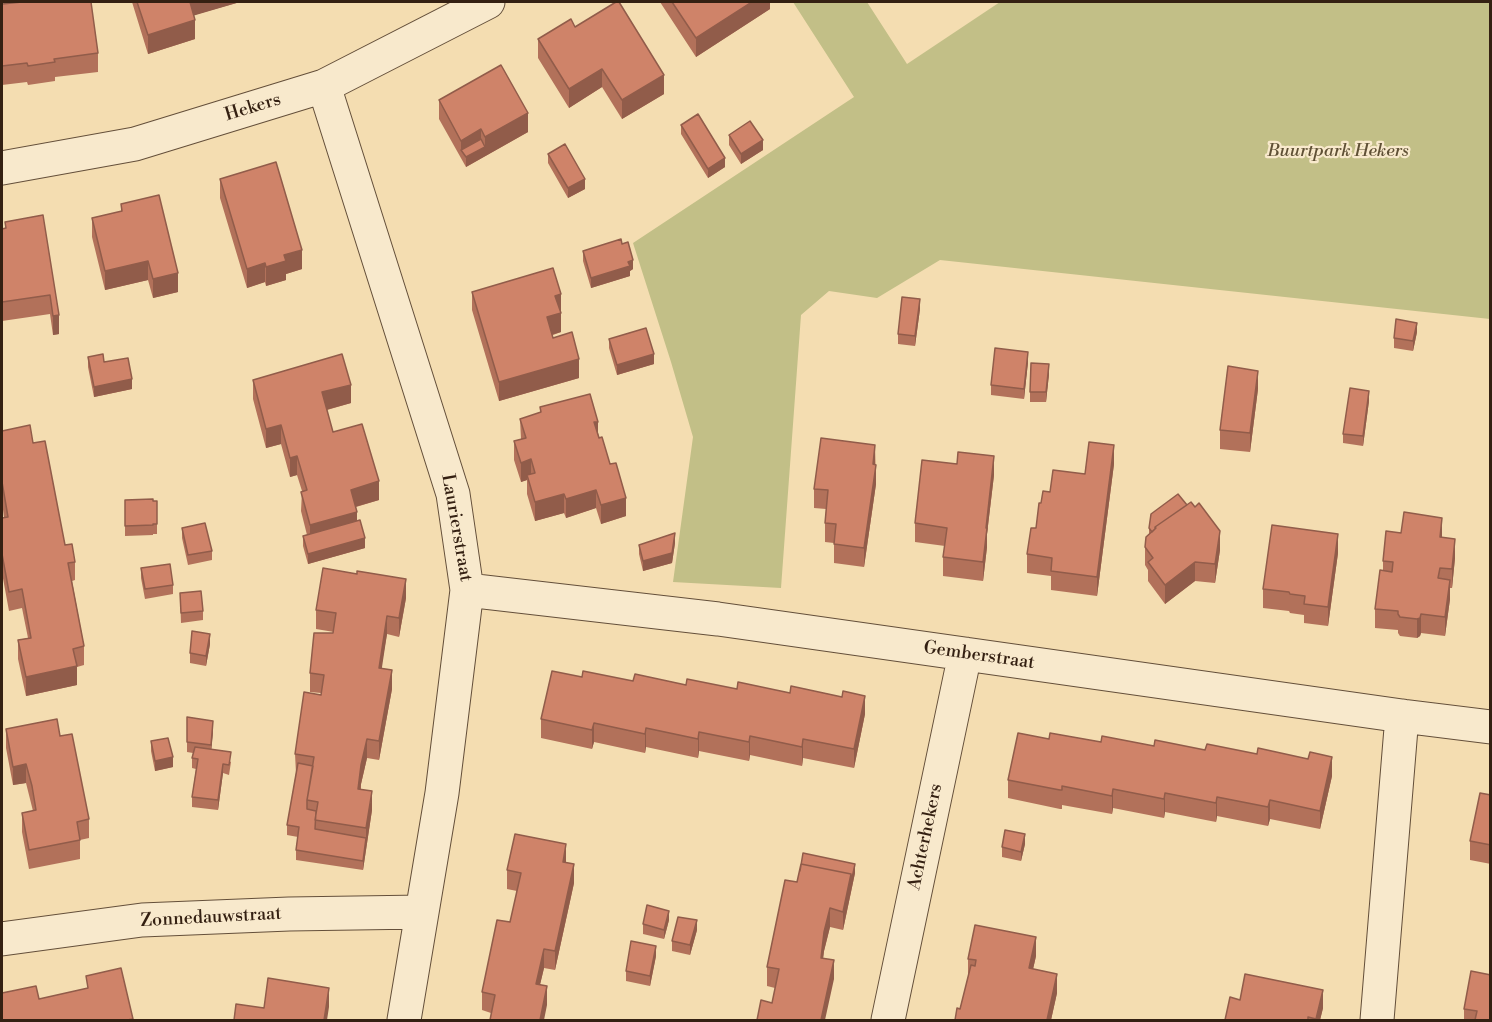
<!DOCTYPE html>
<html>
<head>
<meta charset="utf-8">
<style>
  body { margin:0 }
  #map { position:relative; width:1492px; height:1022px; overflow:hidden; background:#f4ddb1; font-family:"Libre Bodoni",serif }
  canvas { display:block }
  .frame { position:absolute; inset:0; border:3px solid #342012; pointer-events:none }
</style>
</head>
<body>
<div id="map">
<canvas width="1492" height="1022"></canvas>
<div class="frame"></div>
</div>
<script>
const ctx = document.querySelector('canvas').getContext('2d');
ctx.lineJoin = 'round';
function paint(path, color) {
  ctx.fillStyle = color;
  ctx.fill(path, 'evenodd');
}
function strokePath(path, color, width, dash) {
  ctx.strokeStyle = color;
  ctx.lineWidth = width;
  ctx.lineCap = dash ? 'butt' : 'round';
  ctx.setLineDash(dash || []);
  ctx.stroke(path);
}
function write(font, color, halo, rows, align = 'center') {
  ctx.font = font + ' "Libre Bodoni",serif';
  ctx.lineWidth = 4.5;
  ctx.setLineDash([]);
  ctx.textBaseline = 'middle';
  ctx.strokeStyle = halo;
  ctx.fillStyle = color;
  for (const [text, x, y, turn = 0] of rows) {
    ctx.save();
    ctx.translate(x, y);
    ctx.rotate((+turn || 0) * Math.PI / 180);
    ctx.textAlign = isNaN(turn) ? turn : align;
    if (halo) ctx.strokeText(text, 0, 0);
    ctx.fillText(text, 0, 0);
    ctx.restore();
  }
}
paint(new Path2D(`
  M793,2H867L907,64L1000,2H1490V319L940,260L877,298L829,291L801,315L781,588L673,582L693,437L671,362L633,243L854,97Z`), '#c2bf87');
const minor = new Path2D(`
  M324,86L453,494L467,590L442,793L404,1020
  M2,168L135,144L324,86L488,2
  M467,590L718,619L1402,716L1490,727
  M2,939L142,920L289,914L422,912
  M888,1020L965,654
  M1377,1020L1402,716`);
strokePath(minor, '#644f3a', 35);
strokePath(minor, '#f8e9cc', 33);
paint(new Path2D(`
  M132,2H240L194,15L195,39L148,54Z
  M660,2H770V9L696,57Z
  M2,4L98,53V72L55,77V81L28,85L27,82L2,85Z
  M575,27L664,94L622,119L602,87L569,108L538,58V39Z
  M439,100L528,132L466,167L439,119Z
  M681,125L725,167L708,178L681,134Z
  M729,135L763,150L741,164L729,145Z
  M548,154L585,189L568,198L548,163Z
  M220,179L302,269L286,274V280L266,286L265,282L247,288L220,198Z
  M121,204L178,292L153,298L148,280L105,290L92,237V218L121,212Z
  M43,215L59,334L53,335L50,314L2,321V229L5,228V222Z
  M622,244L633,269L630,271V276L591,288L583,261V251Z
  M472,292L561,294V332L553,335V338L579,378L499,401L472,310Z
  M920,309L915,346L898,344V334Z
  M1417,332L1413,351L1394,348V338Z
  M609,339L654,364L617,375L609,348Z
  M88,357L104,362L132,389L94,397L88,367Z
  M1028,362L1024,399L991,395V385Z
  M1049,374L1046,402H1030V392Z
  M253,380L351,403L327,410L333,432L379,500L356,507L357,521L365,548L308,564L303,546V536L307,535L301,511L302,491L297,475L290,477L281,444L266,448L253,399Z
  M1258,389L1250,452L1220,449V430Z
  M1369,401L1363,446L1343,443V434Z
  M540,407L598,433L626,516L601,524L596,508L566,518L564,513L535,521L527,494V480L521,482L514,460V441L521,439L520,419L540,413Z
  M2,431L33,443L65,545L75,562V580L72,581L84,646V665L77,667V685L26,696L18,659V640L28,638L22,608L9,611L2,573V518H4L2,501Z
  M875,445L876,484L864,567L834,563V543L825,542V523L826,509L814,508V489Z
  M1114,464L1097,596L1051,590V576L1027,573V554L1036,528L1041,503L1050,492L1085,474Z
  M994,475L987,534V547L983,581L943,576V557L945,546L915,542V523Z
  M125,500L157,501V534H153V535L125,536Z
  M182,528L212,551V560L188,565L182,538Z
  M1149,528L1220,550L1215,583L1195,581L1165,604L1148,581V570L1145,565V547L1149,535Z
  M1442,538L1455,558L1452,588H1450V599L1445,636L1421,633L1420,636L1417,638L1400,636L1398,633V630L1375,628V609L1383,570V561Z
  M675,543L672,563L643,571L639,554V545Z
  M1338,553L1328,626L1304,623V615L1290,613L1289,611L1263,608V589Z
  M141,568L173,585V594L145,599L141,578Z
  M180,593L203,611V620L181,623Z
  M406,598L399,637L387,634L381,668L392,689L379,760L367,758L361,784V789L372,810L363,870L296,860V850L298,837L287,835V825L296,773L295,754L321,695V693L310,692V673L334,632L316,629V610Z
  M210,644L206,666L190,663V653Z
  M582,677L686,685L865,714L854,768L803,758L802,766L750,755L749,761L699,751L698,758L646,747L645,753L594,742L592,749L541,738V719Z
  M187,717L213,731L211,749L231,762L229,775L223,773L218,810L192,807V797L196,769L192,768V758L193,753L187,752Z
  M6,729L60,736L89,819V838L80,840V859L29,869L22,832V813L33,811L26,783L13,785L6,748Z
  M1049,739L1154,746L1332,776L1320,829L1270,819L1268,826L1217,816L1216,822L1165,812L1164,818L1113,808L1112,814L1062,805V809H1060L1008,798V780Z
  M151,741L173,767L155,771L151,751Z
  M1491,795V864L1470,860V841Z
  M1025,844L1021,861L1002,857V847Z
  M566,863L574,883L555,970L544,968L540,984L547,1005L491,1013L482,1010V992L510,922L517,891L507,889V870Z
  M855,873L843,930L830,927L824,951L823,958L834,979L772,1003L775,988L767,986V967L797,882Z
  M669,920L664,939L643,934V924Z
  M697,930L690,955L672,951V941Z
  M656,956L650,986L626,981V971Z
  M1036,956L1033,969L1057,993L1051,1020H955L960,1009L968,977V959Z
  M1491,975V1020H1464V1009Z
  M1240,1000L1323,1008L1320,1020H1225Z`), '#b2715a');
paint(new Path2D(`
  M189,2H240L189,17Z
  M752,2H770V9L696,57V38Z
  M195,20V39L148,54V35Z
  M602,69V87L569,108V89Z
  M664,75V94L622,119V100Z
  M528,113V132L466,167V157L485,147V137Z
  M481,129V148L461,150V141Z
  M763,140V150L741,164V154Z
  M725,158V167L708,178V169Z
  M585,179V189L568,198V188Z
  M302,250V269L286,274V280L266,286V267L284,255Z
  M633,260V269L630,271V276L591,288V278Z
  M148,261V280L105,290V271Z
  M265,263V282L247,288V269Z
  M178,273V292L153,298V279Z
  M561,294V313L555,296Z
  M920,299V309L915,346V336Z
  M561,313V332L547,336V317Z
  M59,315V334L53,335V316Z
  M1417,323V332L1413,351V341Z
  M1028,352V362L1024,399V389Z
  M654,354V364L617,375V365Z
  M579,359V378L499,401V382Z
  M1049,364V374L1046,402V392Z
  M1258,371V389L1250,452V433Z
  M132,379V389L94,397V387Z
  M351,385V403L322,411V392Z
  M1369,391V401L1363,446V436Z
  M594,422H598V440Z
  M281,425V444L266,448V429Z
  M875,445V464L873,483V464Z
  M1114,445V464L1097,596V577Z
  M297,456V475L290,477V458Z
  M994,456V475L987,534V547L983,581V562L986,528Z
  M531,459V478L527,475V480L521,482V463Z
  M876,465V484L864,567V548Z
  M379,481V500L351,508V490Z
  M596,490V508L566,518V499Z
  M564,494V513L535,521V502Z
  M626,498V516L601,524V505Z
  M357,512V531L310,544V525Z
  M1442,518V537L1440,556V537Z
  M1220,531V550L1215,583V564Z
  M675,533V543L672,563L643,571V561Z
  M1338,534V553L1328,626V607Z
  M365,538V548L308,564V554Z
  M1455,539V558L1452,588V569Z
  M1195,562V581L1165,604V585Z
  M406,579V598L399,637V618Z
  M1450,580V599L1445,636V617Z
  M1421,614V633L1420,636L1417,638V619Z
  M387,616V634L379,687V668Z
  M210,634V644L206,666V656Z
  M77,666V685L26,696V677Z
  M392,670V689L379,760V741Z
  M865,696V714L854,768V749Z
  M213,721V731L211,755V745Z
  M594,723V742L592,749V730Z
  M646,728V747L645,753V734Z
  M699,732V751L698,758V739Z
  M750,736V755L749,761V742Z
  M367,739V758L361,784L358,808V789L361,765Z
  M803,739V758L802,766V747Z
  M173,757V767L155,771V761Z
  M1332,757V776L1320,829V811Z
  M26,764V783L13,785V767Z
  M223,764V773L218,810V800Z
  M1113,789V808L1112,814V796Z
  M372,791V810L363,870V861L366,838V828Z
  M1165,793V812L1164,818V799Z
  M1217,797V816L1216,822V803Z
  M1270,800V819L1268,826V807Z
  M1025,834V844L1021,861V852Z
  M566,844V863L563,862Z
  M574,864V883L555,970V951Z
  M855,864V873L843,930V912L851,874Z
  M830,908V927L824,951L821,976V958L824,932Z
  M669,911V920L664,939V930Z
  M697,920V930L690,955V945Z
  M1036,937V956L1029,987V968Z
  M656,946V956L650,986V976Z
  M544,949V968L536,1002V984Z
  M834,960V979L825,1020H821Z
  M1057,974V993L1051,1020H1047Z
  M547,986V1005L544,1020H540Z
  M329,988V1007L327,1020H324Z
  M1323,990V1008L1320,1020H1316Z`), '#915c4a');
const building = new Path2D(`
  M22,2H91L98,53L54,59L55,62L28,66L27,63L2,66V4Z
  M137,2H190L195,20L148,35Z
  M616,2H619L664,75L622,100L602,69L569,89L538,39L571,19L575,27Z
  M672,2H752L696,38Z
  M501,65L528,113L485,137L481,129L461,141L439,100Z
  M698,114L725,158L708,169L681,125Z
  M750,121L763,140L741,154L729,135Z
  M481,139L485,147L466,157L461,150Z
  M565,144L585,179L568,188L548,154Z
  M276,162L302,250L284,255L286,261L266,267L265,263L247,269L220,179Z
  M159,195L178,273L153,279L148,261L105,271L92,218L122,211L121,204Z
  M43,215L59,315L53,316L50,295L2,302V229L6,228L5,222Z
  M621,239L622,244L628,242L633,260L628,262L630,266L591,278L583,251Z
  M553,268L561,294L555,296L561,313L547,317L553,338L572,332L579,359L499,382L472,292Z
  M902,297L920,299L915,336L898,334Z
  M1396,319L1417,323L1413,341L1394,338Z
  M646,328L654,354L617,365L609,339Z
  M995,348L1028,352L1024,389L991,385Z
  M103,354L104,362L128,358L132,379L94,387L88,357Z
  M342,354L351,385L322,392L333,432L362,424L379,481L351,490L357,512L310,525L301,492L307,490L297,456L290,458L281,425L266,429L253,380Z
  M1031,363L1049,364L1046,392H1030Z
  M1228,366L1258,371L1250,433L1220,430Z
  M1350,388L1369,391L1363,436L1343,434Z
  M590,394L598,422H594L599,438L602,437L610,464L616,463L626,498L601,505L596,490L566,499L564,494L535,502L527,475L535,473L531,459L521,463L514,441L526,438L520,419L541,412L540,407Z
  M30,425L33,443L45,441L65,545L72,544L75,562L68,563L84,646L73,649L77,666L26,677L18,640L31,638L22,589L9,592L2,554V518L8,517L2,482V431Z
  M821,438L875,445L873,464L876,465L864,548L834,544L836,524L825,523L828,490L814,489Z
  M1089,442L1114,445L1097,577L1051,571L1052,558L1027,554L1031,528H1036L1039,503H1041L1043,491L1050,492L1053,470L1085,474Z
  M958,452L994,456L986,528H987L983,562L943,557L947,528L915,523L922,460L957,464Z
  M1178,494L1187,505L1155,527V529L1152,532L1149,528L1151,514Z
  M153,499V501H157V524H153V525L125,526V500Z
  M1191,502L1195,507L1199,503L1220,531L1215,564L1195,562L1165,585L1148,562L1153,558L1145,547L1146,537L1156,528L1155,527Z
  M1404,512L1442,518L1440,537L1455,539L1452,569L1440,568L1438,578L1450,580L1445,617L1421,614L1420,618L1417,619L1400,617L1398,614V611L1375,609L1380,570L1392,572L1393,562L1383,561L1386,531L1401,533Z
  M360,520L365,538L308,554L303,536Z
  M205,523L212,551L188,555L182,528Z
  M1272,525L1338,534L1328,607L1304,604L1305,596L1290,594L1289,592L1263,589Z
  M675,533L672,553L643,561L639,545Z
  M170,564L173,585L145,589L141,568Z
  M323,568L357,574V571L406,579L399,618L387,616L379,668L392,670L379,741L367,739L361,765L358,789L372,791L366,828L315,820L318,802L307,800L314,757L295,754L304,692L321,695L324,675L310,673L314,633H333L336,613L316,610Z
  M201,591L203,611L181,613L180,593Z
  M192,631L210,634L206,656L190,653Z
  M552,671L582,677L583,671L633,681L635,674L686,685L687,679L737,689L738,682L790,693L791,686L842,697L843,691L865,696L854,749L803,739L802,747L750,736L749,742L699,732L698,739L646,728L645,734L594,723L592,730L541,719Z
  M187,717L213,721L211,745L187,742Z
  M57,719L60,736L72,734L89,819L77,822L80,840L29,850L22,813L36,810L32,786L26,764L13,767L6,729Z
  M1018,733L1049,739L1050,733L1101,742L1102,736L1154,746L1155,740L1205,750L1207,744L1257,754L1258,748L1308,759L1310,752L1332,757L1320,811L1270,800L1268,807L1217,797L1216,803L1165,793L1164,799L1113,789L1112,796L1062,786V790H1060L1008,780Z
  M168,738L173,757L155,761L151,741Z
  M195,747L231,752L229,765L223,764L218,800L192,797L198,759L192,758Z
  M298,763L313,766L307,800V809L316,811L315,829L366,838L363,861L296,850L299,827L287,825Z
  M1480,793L1491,795V845L1470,841Z
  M1005,830L1025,834L1021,852L1002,847Z
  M515,834L566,844L563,862L574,864L555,951L544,949L536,984L547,986L540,1020H490L495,995L482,992L497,920L510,922L521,873L507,870Z
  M803,853L855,864L851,883V874L801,864L800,871Z
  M801,864L851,874L843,912L830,908L824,932L821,958L834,960L821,1020H757L761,1000L772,1003L779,969L767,967L785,880L797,882Z
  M647,905L669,911L664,930L643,924Z
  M678,917L697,920L690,945L672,941Z
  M975,925L1036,937L1029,968L1057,974L1047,1020H955L957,1008L960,1009L971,965L975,966L976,960L968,959Z
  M631,941L656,946L650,976L626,971Z
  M121,968L133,1019L127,1020H2V993L36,986L39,999L88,988L86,976Z
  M1471,971L1491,975V1020H1475L1477,1011L1464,1009Z
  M1245,974L1323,990L1316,1019L1308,1017V1020H1225L1230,997L1240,1000Z
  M268,978L329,988L324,1020H234L236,1004L264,1008Z`);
paint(building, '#cf8369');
strokePath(building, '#915c4a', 1.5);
write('18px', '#342012', '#f8e9cc', [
  ["Hekers",253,108,-17],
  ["Laurierstraat",456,528,80],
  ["Gemberstraat",979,656,8],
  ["Achterhekers",926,837,-78],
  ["Zonnedauwstraat",211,918,-3]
]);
write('italic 18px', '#5f5035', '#f8e9cc', [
  ["Buurtpark Hekers",1338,152]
]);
</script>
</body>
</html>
